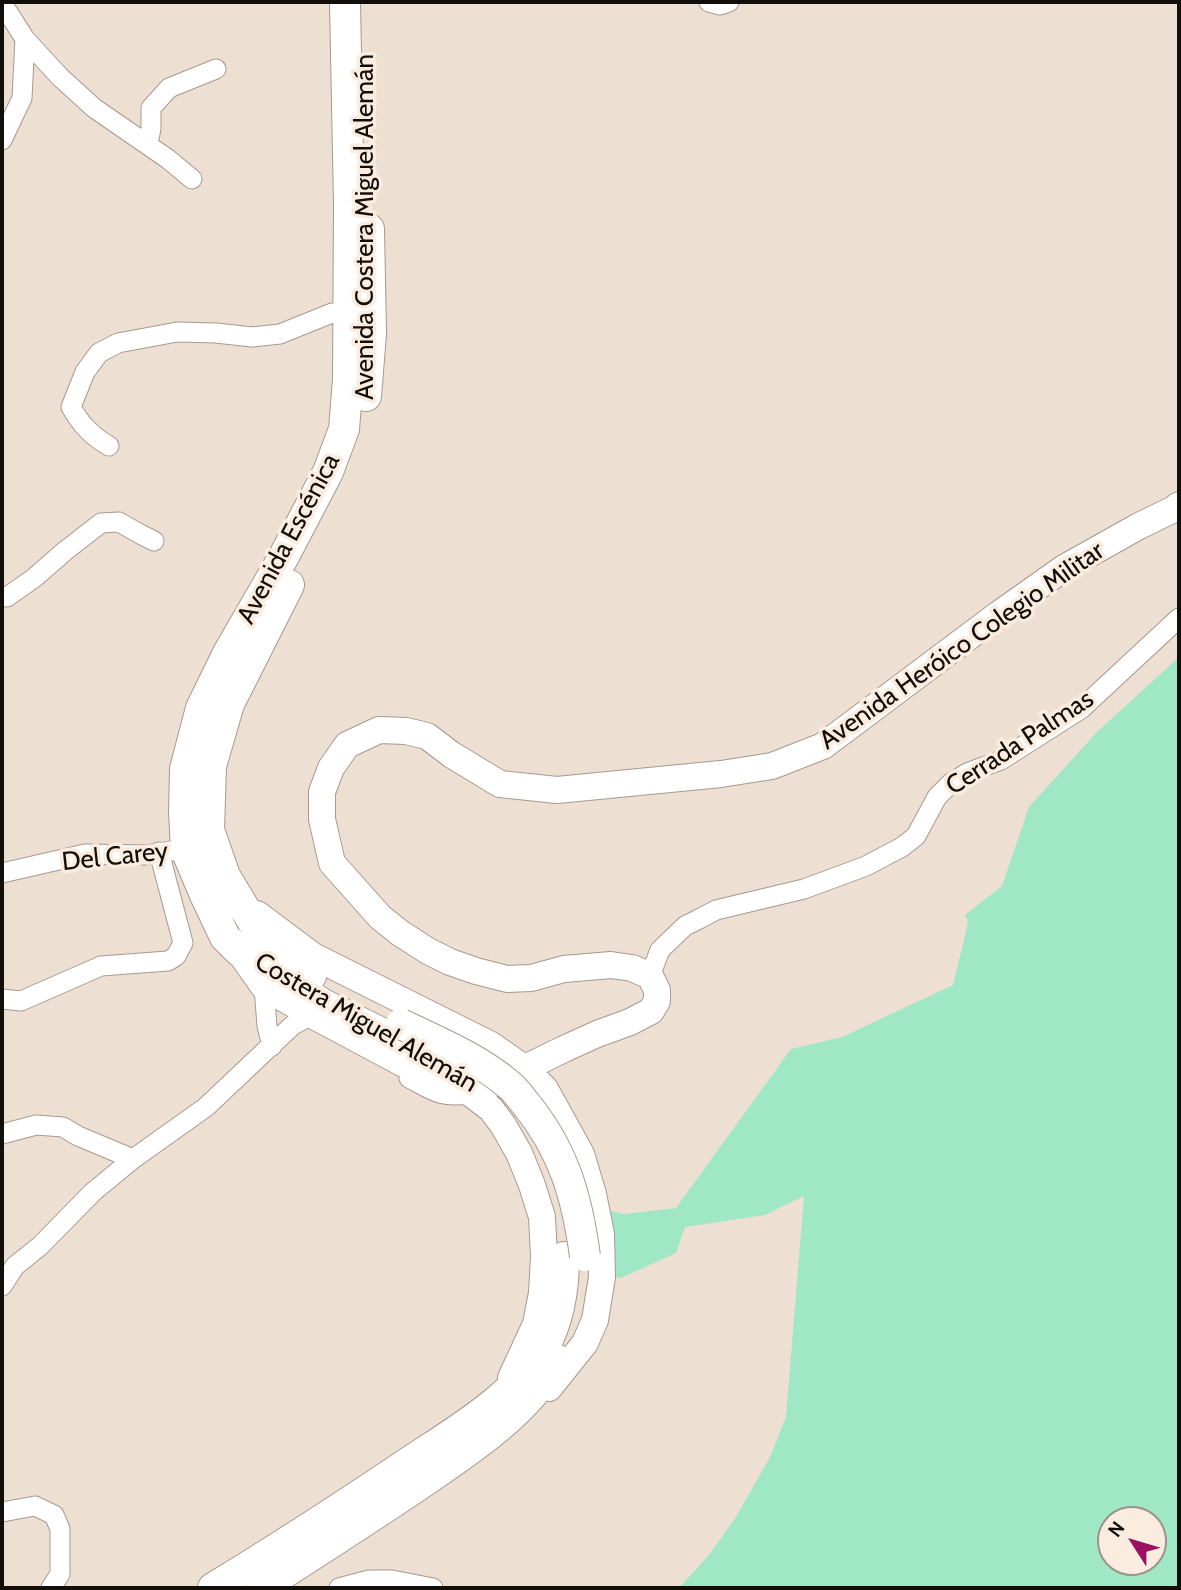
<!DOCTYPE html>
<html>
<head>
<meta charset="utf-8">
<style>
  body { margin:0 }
  #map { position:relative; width:1181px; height:1590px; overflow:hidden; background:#eedfd3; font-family:Cabin,sans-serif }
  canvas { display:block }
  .frame { position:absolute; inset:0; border:4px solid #120e0a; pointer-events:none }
  .north { position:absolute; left:1097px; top:1506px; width:70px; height:70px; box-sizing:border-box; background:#fbece0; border:2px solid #9e938a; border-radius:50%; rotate:307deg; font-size:19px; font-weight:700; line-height:28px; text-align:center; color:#120e0a }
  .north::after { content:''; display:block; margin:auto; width:24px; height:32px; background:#9b1061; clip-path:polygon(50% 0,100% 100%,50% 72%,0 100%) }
</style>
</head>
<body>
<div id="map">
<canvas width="1181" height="1590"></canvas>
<div class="frame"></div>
<div class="north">N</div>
</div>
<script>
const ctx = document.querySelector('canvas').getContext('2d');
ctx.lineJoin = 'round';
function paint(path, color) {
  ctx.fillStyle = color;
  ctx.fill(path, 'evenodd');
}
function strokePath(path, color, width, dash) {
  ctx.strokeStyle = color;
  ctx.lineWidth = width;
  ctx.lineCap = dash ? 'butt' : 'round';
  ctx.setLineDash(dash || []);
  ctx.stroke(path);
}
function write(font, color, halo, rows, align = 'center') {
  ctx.font = font + ' Cabin,sans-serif';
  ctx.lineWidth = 7;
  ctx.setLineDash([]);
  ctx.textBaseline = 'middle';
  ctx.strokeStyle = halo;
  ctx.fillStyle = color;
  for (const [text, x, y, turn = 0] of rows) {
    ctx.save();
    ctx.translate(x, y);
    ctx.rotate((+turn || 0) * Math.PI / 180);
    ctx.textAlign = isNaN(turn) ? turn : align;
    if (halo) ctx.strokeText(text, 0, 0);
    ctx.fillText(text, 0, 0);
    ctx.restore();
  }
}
paint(new Path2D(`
  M1179,657V1588H679L709,1555L736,1517L770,1457L786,1417L804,1196L765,1215L685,1227L676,1253L621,1278L592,1274L579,1267L585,1205L624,1214L676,1208L791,1049L842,1037L953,985L968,923L965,915L1002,886L1029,807L1097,732ZM1111,1520H1153V1562H1111Z`), '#9fe7c5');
const street = new Path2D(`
  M709,2L720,5L729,2
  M2,3L25,39L22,98L2,140
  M25,39L60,77L94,108L168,159L192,179
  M148,144L151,128V108L169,88L216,69
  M109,446C92,436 81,425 71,407L85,372L99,353L118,343L177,332L216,333L252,337L280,334L332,313L348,315
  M2,596L7,597L34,578L65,551L101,523L119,522L140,534L154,541
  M2,873L85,854L146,855L171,851
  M650,976L660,950L685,926L699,919L716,910L804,889L866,866L902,847L916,836L937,797L951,783L967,773L1001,760L1081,709L1179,618
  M264,987L267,1026L272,1046
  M2,999L21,1001L101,966L168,961L176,956L183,943L159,852
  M409,1078C434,1091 440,1098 469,1094
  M2,1134L36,1125L63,1127L78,1136L133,1159
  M2,1286L15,1266L40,1246L93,1192L133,1159L206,1107L279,1038L293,1025L312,1015
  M2,1512L35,1506L54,1515L60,1529V1574L51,1588
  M339,1588L369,1580H392L433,1588`);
const secondary = new Path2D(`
  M257,914L313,956L491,1045L524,1068L545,1089L581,1154L593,1194L601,1234L602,1277L595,1320L585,1343L549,1388
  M240,953L264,987L312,1015L402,1063L466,1090L491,1109L503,1125L519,1153L532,1185L542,1217L544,1256L542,1293L536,1324L511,1378
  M472,1094L564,1049L597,1034L630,1022L651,1011L657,1001V990L650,976L632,968L611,965L564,969L531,978L507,979L476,971L450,962L428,951L400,933L380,917L332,863L322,819V792L331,768L347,745L379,730L406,731L427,736L452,755L500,784L557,790L721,774L772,766L823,746L999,614L1064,568L1139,526L1174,509L1179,505`);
const primary = new Path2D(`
  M345,2L349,204L348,380L344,429L328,472L283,558L228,653L201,708L185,769L184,812L186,850L205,895L225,937L239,951L323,1004L396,1040
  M366,396L371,334L369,229
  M289,585L229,704L211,766L209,830L225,876L254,924L288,959L311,976
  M213,1588C279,1548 345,1505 409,1462C457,1430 517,1396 545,1345C560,1318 564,1287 564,1257
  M261,1588C314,1554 367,1520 419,1485C472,1449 524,1415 558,1360`);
strokePath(street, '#a7998e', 21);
strokePath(secondary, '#a7998e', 28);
strokePath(primary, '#a7998e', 32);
strokePath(street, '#fff', 19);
strokePath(secondary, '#fff', 26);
strokePath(primary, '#fff', 30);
const primaryBridge = new Path2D(`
  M401,1024C438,1042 476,1057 508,1084C515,1089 520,1097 526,1104C564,1151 577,1197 585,1256`);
strokePath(primaryBridge, '#a7998e', 32, []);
strokePath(primaryBridge, '#fff', 30);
write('26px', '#120e0a', '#fbece0', [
  ["Avenida Costera Miguel Alemán",365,227,-90],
  ["Avenida Escénica",289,539,-62],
  ["Avenida Heróico Colegio Militar",962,646,-35],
  ["Cerrada Palmas",1020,743,-33],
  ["Del Carey",115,857,-6],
  ["Costera Miguel Alemán",366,1023,30]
]);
</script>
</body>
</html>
